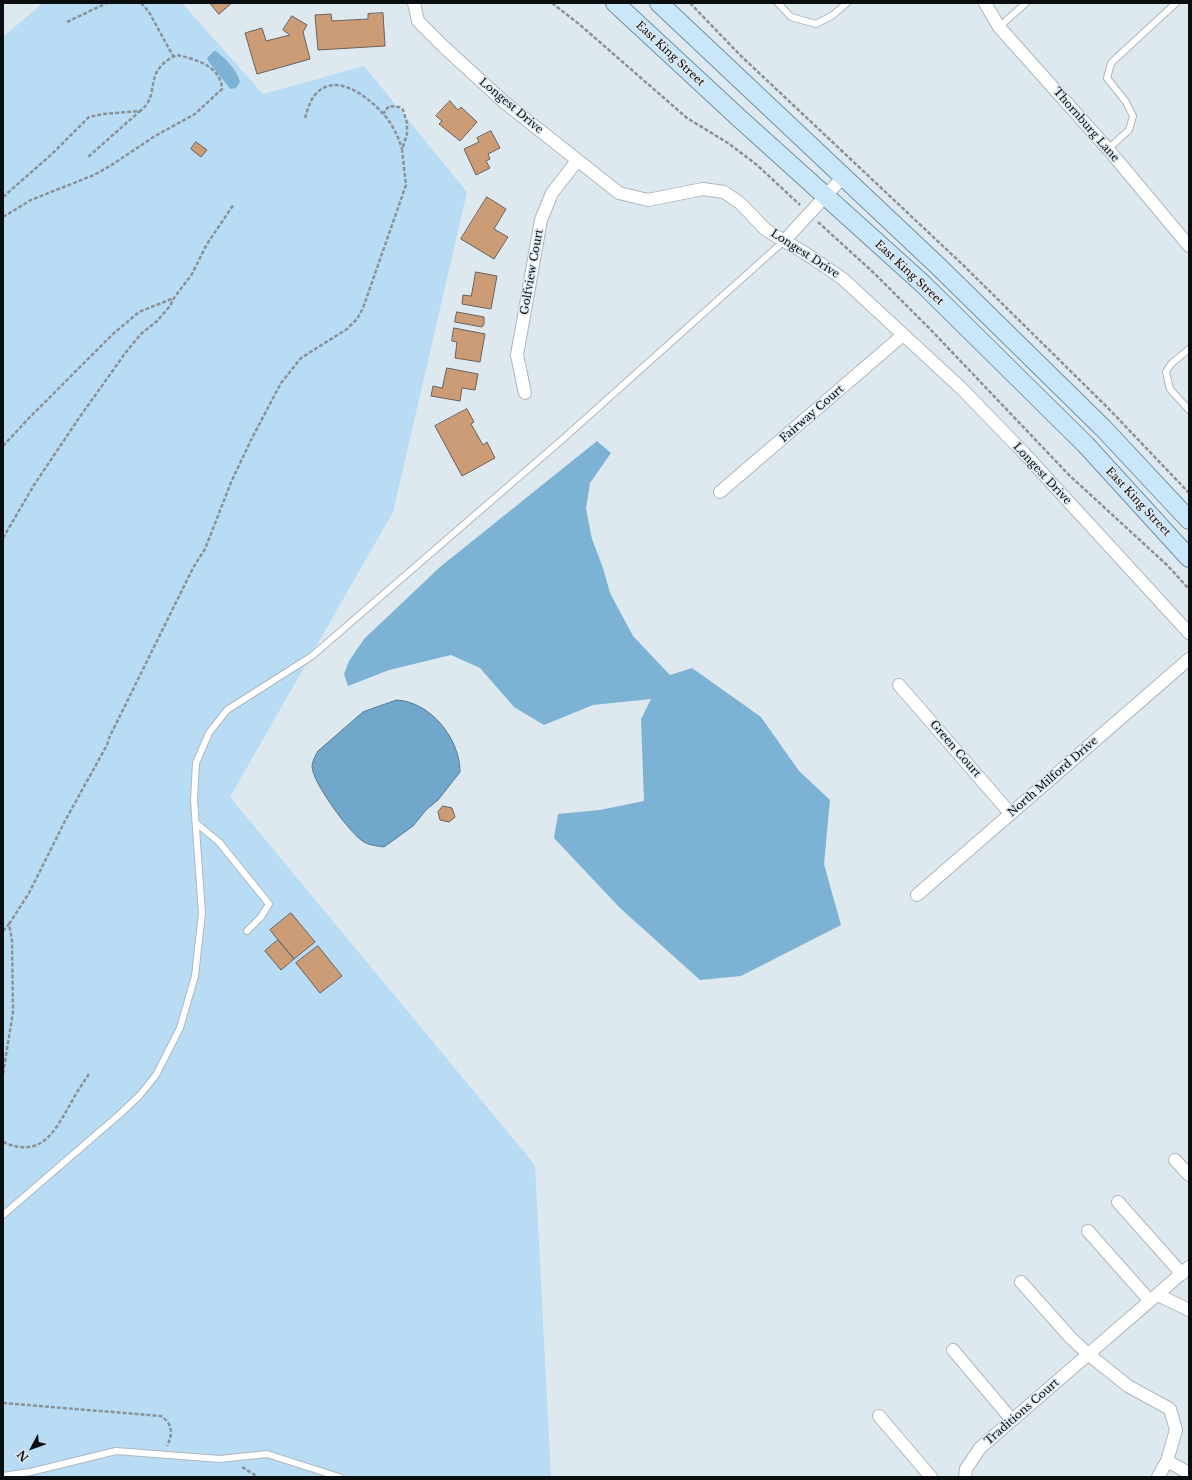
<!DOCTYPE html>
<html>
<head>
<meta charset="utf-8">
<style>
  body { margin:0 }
  #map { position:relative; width:1192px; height:1480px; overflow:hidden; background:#dee8ef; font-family:"Libre Baskerville",serif }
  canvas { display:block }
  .frame { position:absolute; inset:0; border:4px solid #0b0e10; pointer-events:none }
  .north { position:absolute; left:12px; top:1428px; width:40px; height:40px; -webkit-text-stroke:3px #dee8ef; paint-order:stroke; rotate:229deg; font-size:11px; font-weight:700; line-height:16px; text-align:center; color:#0b0e10 }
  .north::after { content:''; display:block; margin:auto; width:14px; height:18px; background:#0b0e10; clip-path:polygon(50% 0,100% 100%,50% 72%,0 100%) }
</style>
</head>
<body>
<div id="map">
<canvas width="1192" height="1480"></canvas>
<div class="frame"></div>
<div class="north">N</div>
</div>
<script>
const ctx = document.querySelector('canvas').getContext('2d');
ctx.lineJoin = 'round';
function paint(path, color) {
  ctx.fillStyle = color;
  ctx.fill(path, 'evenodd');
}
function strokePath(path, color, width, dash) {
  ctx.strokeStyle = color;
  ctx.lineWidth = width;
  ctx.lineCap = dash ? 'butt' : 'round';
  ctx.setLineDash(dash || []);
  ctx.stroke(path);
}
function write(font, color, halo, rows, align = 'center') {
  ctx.font = font + ' "Libre Baskerville",serif';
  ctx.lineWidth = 3;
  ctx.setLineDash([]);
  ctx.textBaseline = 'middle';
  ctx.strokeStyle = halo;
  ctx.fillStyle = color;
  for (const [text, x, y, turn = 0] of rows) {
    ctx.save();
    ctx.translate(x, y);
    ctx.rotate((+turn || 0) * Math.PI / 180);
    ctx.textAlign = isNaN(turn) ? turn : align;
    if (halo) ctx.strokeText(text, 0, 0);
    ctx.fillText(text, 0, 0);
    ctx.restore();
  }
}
paint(new Path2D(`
  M43,3H182L263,94L364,66L467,192L393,512L230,797L535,1165L551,1477H3V37Z`), '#b8dcf4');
paint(new Path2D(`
  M214,51H216C226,59 237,70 240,82L236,88L230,89L228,86L208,61L207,58Z
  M597,441L611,453L590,483L586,509L592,539L603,568L610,593L633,636L670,675L692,668L761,717L799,771L830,800L824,864L841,925L741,976L700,980L620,908L554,838L558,814L600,810L644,801L641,719L651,699L593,705L544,725L514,707L480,668L451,655L389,670L348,686L344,674L349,661L364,639L440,567Z`), '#7cb3d5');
const water = new Path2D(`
  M397,700C431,702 460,739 460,772L438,800L426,810L413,826L384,847C377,846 367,845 361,840C348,830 312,782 312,766C313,760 315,756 318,751L363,712Z`);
paint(water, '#71a7ca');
strokePath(water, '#527992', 1);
const building = new Path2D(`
  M210,3H232L219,14Z
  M383,13L385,46L318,50L315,15L331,14L332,21L368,19V14Z
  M292,16L307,25L303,32L310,59L257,74L245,33L262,28L266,41L290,35L283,30Z
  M450,101L458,110L461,107L477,122L460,141L439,124L442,121L436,116Z
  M491,131L500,148L488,154L490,159L486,161L490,168L476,175L464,149L479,142L477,138Z
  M196,142L207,150L201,157L191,149Z
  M487,197L506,209L494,229L508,237L494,259L461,239Z
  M476,272L497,276L491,309L462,304L463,295L471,296Z
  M457,312L484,317V324L482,327L455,322Z
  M454,328L485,334L480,362L455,358L457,342L452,341Z
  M447,368L478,374L475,390L462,388L460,401L431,396L433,386L442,388Z
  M467,409L474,422L471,424L483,445L487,442L495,458L462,476L435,426Z
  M443,806L452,808L455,817L449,822L440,820L438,812Z
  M291,913L315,942L294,959L270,930Z
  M278,940L294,959L281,970L265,951Z
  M318,946L342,976L320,993L296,963Z`);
paint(building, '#cb9c76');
strokePath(building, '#69615b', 1);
const lane = new Path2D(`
  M778,3L791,17L816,24L833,15L847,3
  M999,27L1026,3
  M1108,149L1129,130L1133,116L1126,102L1107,78L1111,63L1176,3
  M1189,349L1171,364L1166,372L1170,389L1189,410
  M196,823L219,842L269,904L261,917L247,931
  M3,1215L120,1114L140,1095L156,1075L180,1028L195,976L202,913L194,800L196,763L209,733L227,710L312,656L564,438L784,241
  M3,1476L30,1472L116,1451L220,1459L267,1454L339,1477`);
const street = new Path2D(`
  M414,3L418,21L443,46L504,102L619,193L648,200L703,189L724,192L740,203L766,230L808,255L843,279L961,388L1024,453L1189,633
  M985,3L999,27L1108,149L1189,246
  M784,241L843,177
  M525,393L517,355L541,220L552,193L577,161
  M720,492L903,335
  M899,685L1010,813
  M917,895L1189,659
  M1175,1160L1189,1175
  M1118,1202L1182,1274
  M1088,1231L1150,1301
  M1021,1282L1070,1337L1088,1354L1128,1386L1170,1409L1176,1430L1167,1461L1158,1477
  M1158,1295L1189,1310
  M953,1350L1012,1420
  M879,1416L931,1477
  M1167,1461L1189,1473
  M965,1477L966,1469L980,1448L1189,1267`);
const primary = new Path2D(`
  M615,3L739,118L922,283L1086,445L1189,558
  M659,3L938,266L1104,429L1189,520`);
strokePath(lane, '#aeb7be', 8);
strokePath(street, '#aeb7be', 14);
strokePath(primary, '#7091a6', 20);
strokePath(new Path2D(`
  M141,3L149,12L173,56
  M552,3L579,24L687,118L728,143L757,165L800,205
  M690,3L740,55L962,264L1109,409L1189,493
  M67,22L107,3
  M305,118C308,108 311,97 319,91C341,72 376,103 389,121C395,130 399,139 402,149
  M3,197L52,154L89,117L103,114L140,111L88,157
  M3,217L31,200L94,175L110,166L155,136L195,114L222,89C221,66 195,59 177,55C141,71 162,95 140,111
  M818,222L875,274L931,330L1069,475L1167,565L1189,589
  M3,446L30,417L113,334L139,312L174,298
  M3,538L34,485L79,418L126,352L141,334L157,321L170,306L174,298L192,274L207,244L234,204
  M9,924L29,893L65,821L107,745L109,738L193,568L205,549L232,480L252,438L281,383L301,358L347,329L357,319L363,308L406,185L402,150L407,134V123L403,110L399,107L389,106L383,114
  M3,931L9,924L12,940L13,1012L3,1074
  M3,1142C42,1159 54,1132 71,1103C76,1093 83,1083 89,1074
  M3,1403L161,1416C173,1424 173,1434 167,1446
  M242,1467L258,1477`), '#8b9297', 2.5, [4, 2]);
strokePath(lane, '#fff', 6);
strokePath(street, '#fff', 12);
strokePath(primary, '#cae7fa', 18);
write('11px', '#0b0e10', '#dee8ef', [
  ["East King Street",670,54,43],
  ["Longest Drive",511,106,40],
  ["Thornburg Lane",1086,125,49],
  ["Longest Drive",805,254,33],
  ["Golfview Court",532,272,-80],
  ["East King Street",909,273,43],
  ["Fairway Court",812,414,-41],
  ["Longest Drive",1042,474,47],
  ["East King Street",1138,502,47],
  ["Green Court",955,749,49],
  ["North Milford Drive",1053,777,-41],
  ["Traditions Court",1022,1412,-41]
]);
</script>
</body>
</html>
